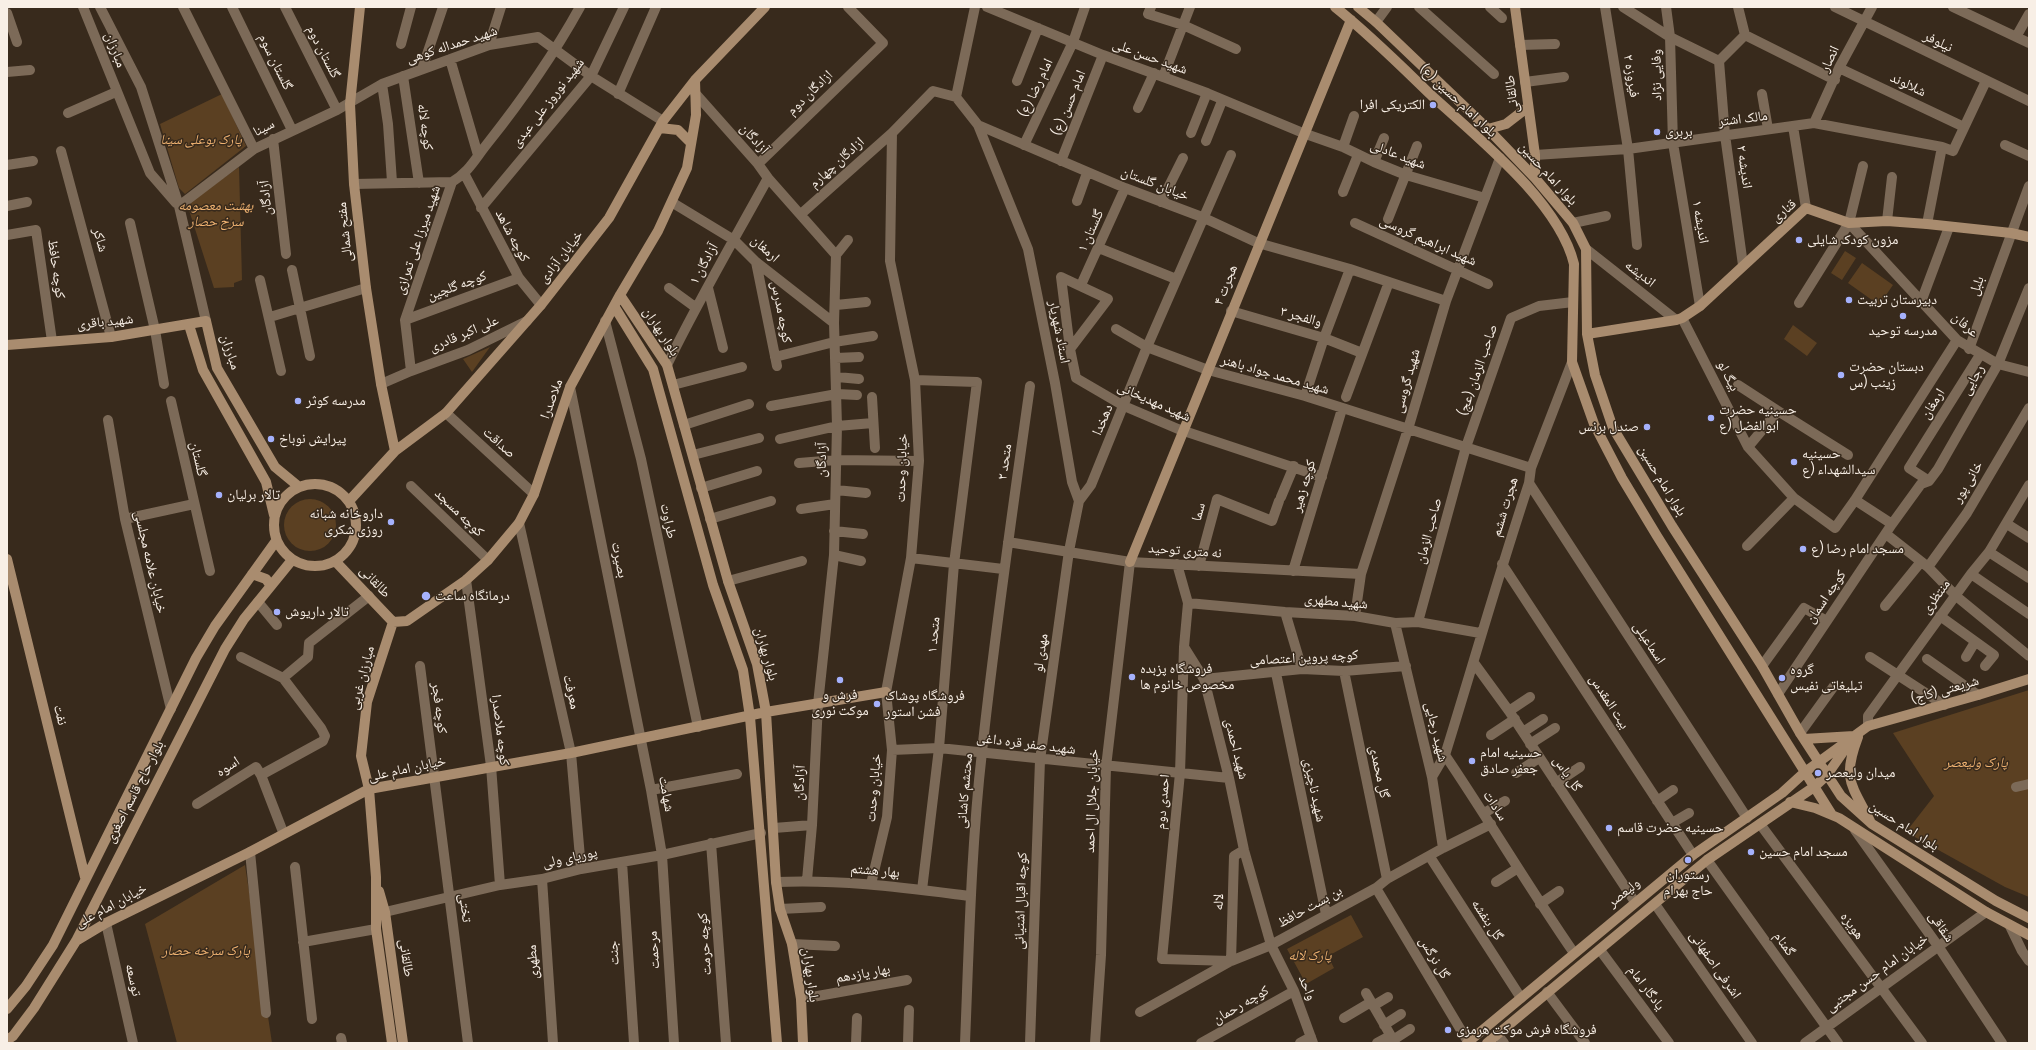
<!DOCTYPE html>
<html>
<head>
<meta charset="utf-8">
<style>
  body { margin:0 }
  #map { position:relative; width:2036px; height:1050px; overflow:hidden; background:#382a1c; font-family:Bitter,serif }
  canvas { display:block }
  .frame { position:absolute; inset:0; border:8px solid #f8efe6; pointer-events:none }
</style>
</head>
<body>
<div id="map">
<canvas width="2036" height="1050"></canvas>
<div class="frame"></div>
</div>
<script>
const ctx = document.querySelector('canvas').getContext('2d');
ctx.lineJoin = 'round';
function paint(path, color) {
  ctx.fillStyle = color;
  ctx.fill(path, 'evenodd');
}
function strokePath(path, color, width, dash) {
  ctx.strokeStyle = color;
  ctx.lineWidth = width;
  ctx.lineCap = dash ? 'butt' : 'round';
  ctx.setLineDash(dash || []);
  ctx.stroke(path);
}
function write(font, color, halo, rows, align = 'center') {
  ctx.font = font + ' Bitter,"Noto Naskh Arabic",serif';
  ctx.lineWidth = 3;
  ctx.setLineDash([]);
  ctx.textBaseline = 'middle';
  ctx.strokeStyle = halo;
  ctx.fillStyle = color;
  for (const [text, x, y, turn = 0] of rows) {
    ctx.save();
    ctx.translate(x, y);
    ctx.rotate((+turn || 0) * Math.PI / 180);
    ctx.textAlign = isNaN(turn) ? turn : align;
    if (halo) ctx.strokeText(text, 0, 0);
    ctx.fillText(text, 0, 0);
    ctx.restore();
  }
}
paint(new Path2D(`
  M222,94L246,146L185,194L179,188L160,124Z
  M239,167L242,280L234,283V287L214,288L187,204Z
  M1845,251L1856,258L1842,280L1831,273Z
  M1862,263L1893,285L1879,305L1848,283Z
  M1793,325L1817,343L1807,356L1784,339Z
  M490,347L472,372L463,359Z
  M284 525a26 26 0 1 1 52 0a26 26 0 1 1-52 0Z
  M2029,690V897L2005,887L1906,832L1934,796L1893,733Z
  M245,865L272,1043H177L145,924Z
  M1351,915L1363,937L1328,956L1334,968L1306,984L1287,949Z`), '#5b4022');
strokePath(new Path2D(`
  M83,7L150,173L176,203
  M100,7L141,87L179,206L206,321
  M183,7L254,149
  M232,7L292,130
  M285,7L337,110
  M975,7L956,97L978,125L1125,188L1202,217L1258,243L1350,269L1446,301
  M987,7L1103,55L1207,93L1303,133L1343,147L1374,162L1406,175L1485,198
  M1151,7L1148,14L1183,25L1236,49
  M1419,7L1494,74
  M1490,7L1502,18
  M1605,7L1628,149L1637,245
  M1623,7L1670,37L1719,61
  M1666,7L1670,37L1673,143L1700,306
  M1738,7L1745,35
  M1835,7L2029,101
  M1953,7L2029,43
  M7,13L17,42
  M1376,22L1387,7
  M1745,35L1835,80
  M2016,37L2029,14
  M401,44L411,7
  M489,45L501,7
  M1520,45L1555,44
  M450,59L478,155
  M1839,68L1964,127
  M422,69L443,7
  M7,72L30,70
  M403,76L419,183
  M1163,77L1190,7
  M1017,81L1038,28
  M1525,82L1564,77
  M382,84L388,124L392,182
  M695,93L758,164L768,178L836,255L834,323L837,426L834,555L818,704L812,825L807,880
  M618,94L656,7
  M1762,94L1768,129
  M1138,108L1154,73
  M68,113L116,92
  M1814,123L1839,68L1872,7
  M978,125L1028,249L1055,383L1072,482L1079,501L1069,551L1040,760L1030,1043
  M1793,126L1806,208
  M1191,133L1207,93
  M273,139L286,254
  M1206,141L1222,101
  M1024,145L1073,42L1085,7
  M2005,145L2029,156
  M1343,147L1354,116
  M61,151L111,337
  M1535,155L1628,149L1814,123L1942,147L1953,151L1986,81
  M1061,161L1103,55
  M1374,162L1384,138
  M758,164L883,43L848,7
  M7,165L33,161
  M465,175L519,278L541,305
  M354,184L452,182
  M1343,192L1358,155
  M1077,201L1087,173
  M1161,202L1183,158
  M673,203L734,240L756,262L834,323
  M7,206L27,202
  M179,206L254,149L337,110L382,84L489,45L538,37L591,76L663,121
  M481,208L591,76L624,7
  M801,214L892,133
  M1388,219L1417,146
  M1887,221L1892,177
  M130,223L155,330L164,384
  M1355,223L1488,284
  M1573,223L1606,216
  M1849,223L1957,340L1998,364L2029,372
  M1927,224L1942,147
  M7,235L36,230L52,341
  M1099,248L1176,279
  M1586,249L1676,320
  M836,255L848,240
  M756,262L777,366
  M1743,265L1725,135L1719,61L1745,35
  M292,270L310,356
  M260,280L281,371
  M1081,285L1125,188
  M669,288L695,307
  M708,288L723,348
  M1921,302L1949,227
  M1799,303L1849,223L1863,166
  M836,305L866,302
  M1231,311L1324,338L1362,353
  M270,317L366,288
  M1682,318L1748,447L1794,498L1835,528L1855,500L1957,340
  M405,320L519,278
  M605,321L641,459L698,727
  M1116,329L1147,347L1208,370L1305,396L1531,468
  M1070,349L1108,299L1061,277L1070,349L1076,378L1124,406L1178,429L1322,477
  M1969,349L2029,186
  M775,357L834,342L873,336
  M836,358L859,357
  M1572,362L1531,468L1529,483C1499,573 1473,665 1445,755C1489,820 1529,888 1574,953
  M667,365C698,301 734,240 768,178
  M411,371L468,350L527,321
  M837,377L859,379
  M915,380L977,382L954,564L939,748L922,890
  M381,384L411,371L405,320L452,182C469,172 475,159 487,144C522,100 553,56 580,7
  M673,385L742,367
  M1738,385L1778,411
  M570,387L651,790L662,855L674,1043
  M1305,396L1324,338L1350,269
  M872,397L875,448
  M1346,397L1389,282
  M171,401L210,571
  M771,406L837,394L857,395
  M446,413L534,494
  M108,420L125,519L171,709
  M684,425L749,404
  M780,439L837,426L873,423
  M1748,447L1778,411L1848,455
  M693,455L759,438
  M799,463L836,460L919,461
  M1929,481L1909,468L1980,355
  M1529,483L1747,818
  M411,486L488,560
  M701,488L757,471
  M836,490L866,493
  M1281,497L1294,466
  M1855,500L1892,524
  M1079,501L1091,485L1147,347L1231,155
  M801,509L835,504
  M125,519L194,504
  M710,519L771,501
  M519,523L571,753L581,869
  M2007,524L2029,538
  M834,531L863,534
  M1886,534L1928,567L1956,596L2029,656
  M1008,542L1130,562L1361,574
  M1747,546L1794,498
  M1989,552L2029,578
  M834,555L861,561
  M911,558L1003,569
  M1177,564L1188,603L1184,647L1204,679L1229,778L1244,850L1271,945L1294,991L1313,1043
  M1502,564L1693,855
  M1199,566L1217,499L1272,521L1279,501
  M1928,567L1967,513L2029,408
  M1293,571L1342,409
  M1971,574L2029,614
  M466,580L491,766L500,885
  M728,581L802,561
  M258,602L277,625
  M1188,603L1285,612L1355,616L1395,623L1418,622L1480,633
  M1885,606L1920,563
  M1285,612L1302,669
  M1355,616L1361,574L1408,429L1446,301L1500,158
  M1940,616L1994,655L1985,666
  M1418,622L1466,447L1511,318L1539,306L1573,302
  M1395,623L1432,777L1443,848
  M1184,647L1180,773L1162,959L1231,961L1234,856L1244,850
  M241,657L283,678L321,728L325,736L323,741L261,775
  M1870,657L1944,705
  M1966,657L1975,642
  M1927,659L1978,695
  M1474,663L1509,711L1635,902
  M420,666L468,1043
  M1762,666L1804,608L1827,621
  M1344,671L1387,879
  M1276,673L1326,914
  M283,678L308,657L309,643L369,596
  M1204,679L1302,669L1344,671L1406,666
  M1778,694L1892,524L1921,484L1929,481L1938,469L1998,364L2029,288
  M1509,711L1530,697
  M1868,726V716L1971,574L1989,552L2029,485
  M1523,732L1543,719
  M1800,733L1834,686
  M1491,735L1515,719
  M1530,744L1555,728
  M892,750L939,748L1229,778
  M1516,773L1539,758
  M1432,777L1445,755
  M1556,783L1580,767
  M2016,787L2029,784
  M651,790L737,774
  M1657,801L1673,790
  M197,804L256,767L261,775L283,832
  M1484,813L1505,801
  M1672,823L1689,813
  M1760,824L1922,1043
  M774,828L812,825
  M1855,830L1938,946L2002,1043
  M711,843L726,1043
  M250,852L266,1013
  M1430,857L1521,998
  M1707,860L1838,1043
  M622,862L634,1043
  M295,867L312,1019
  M542,879L553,1043
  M776,882C842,879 906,888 970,896
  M1496,882L1518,868
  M871,884L887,817L892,750L886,692L911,558L919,461L915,380L890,261L892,133L933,91L956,97
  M1376,888L1468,1042
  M1540,904L1559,891
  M1655,904L1752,1043
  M780,909L821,907
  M385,912L500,885L542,879L581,869L662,855L761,833
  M106,923L133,1043
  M2010,926L2022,951L2029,961
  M303,942L376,929
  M792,944L835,946
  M1600,950L1669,1043
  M1547,992L1585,1043
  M1366,993L1395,1043
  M801,999L907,980
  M1373,1006L1388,997
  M1140,1012L1231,961L1271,945L1376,888L1387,879L1443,848L1491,824
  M1344,1018L1371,1002
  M1384,1025L1401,1014
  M1497,1034L1504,1043
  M341,1038L342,1043
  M1393,1040L1410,1029
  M856,1043L857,1018
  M908,1043L909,1010
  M965,1043C969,946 971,848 982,752C995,629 1013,508 1030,386
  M1095,1043L1101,955L1106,767L1130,562
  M1201,1043L1294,991
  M1300,1043L1311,1037
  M1377,1043L1390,1036
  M1805,1043L1986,912`), '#7c6a58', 10);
strokePath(new Path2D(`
  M360,7L350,104L354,184L366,288L381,384L395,451
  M1335,7C1369,34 1400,65 1431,95C1478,138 1559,202 1574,264L1572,362L1594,424L1622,478L1657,536L1832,815
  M1358,7L1376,22L1488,129L1535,178L1573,223L1586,249L1587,334L1595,375L1613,428L1672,526L1762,666L1800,733L1841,796L1872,824L1996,901L2029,918
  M1515,7L1535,155V178
  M660,128L678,130L690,142
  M1488,129L1506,124L1528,107
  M620,295L667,365L728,581L757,664L766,712L776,882L780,909L792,944L801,999L803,1043
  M614,306L653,369L713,585L743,670L750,717L777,1043
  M189,325L203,370L266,482L274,515
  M1587,334L1676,320L1682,318L1700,306L1806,208L1849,223L1887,221L1927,224L2011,233L2029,237
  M7,345L111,337L206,321L217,368L275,467L298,486
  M274 525a41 41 0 1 1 82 0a41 41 0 1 1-82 0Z
  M349,501L395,451L446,413L541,305L609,218L663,121L695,80L765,7
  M7,559L85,877
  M336,562L393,622
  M1130,562C1205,382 1276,200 1351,20
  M252,574L266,579L271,586
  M393,622L407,621L466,580L488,560L519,523L534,494L570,387L620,295L658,231L687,168L696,115L695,80
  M1858,737C1842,779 1851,784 1870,821
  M1804,739L1854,736
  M1790,802L1815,808L1839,818L1986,912L2029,935
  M379,891L385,912L403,1043
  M76,941L106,923L250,852L369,789L571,753L766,712L886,692
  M7,1009L26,986L53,945L196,658L215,626L276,541
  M7,1040L13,1036L34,1008L76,941L225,649L244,619L292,560
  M392,1043L376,929V877L369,789L361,756L367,702L393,622
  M1467,1043L1693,855L1782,793L1805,772L1868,726L1978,695L2029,679
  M1487,1043L1707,860L1814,787L1827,775L1850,742`), '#a98c6f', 10);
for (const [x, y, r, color] of [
  [1433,105,4,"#a5b1fc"],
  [1657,132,4,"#a5b1fc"],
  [1799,240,4,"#a5b1fc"],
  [1849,300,4,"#a5b1fc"],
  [1903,316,4,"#a5b1fc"],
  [1841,375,4,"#a5b1fc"],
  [298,401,4,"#a5b1fc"],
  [1711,418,4,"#a5b1fc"],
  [1647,427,4,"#a5b1fc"],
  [271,439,4,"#a5b1fc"],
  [1794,462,4,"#a5b1fc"],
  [219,495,4,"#a5b1fc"],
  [391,522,4,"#a5b1fc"],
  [1803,549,4,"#a5b1fc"],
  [426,596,5,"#a5b1fc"],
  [277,612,4,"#a5b1fc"],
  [1132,677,4,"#a5b1fc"],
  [1782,678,4,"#a5b1fc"],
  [840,680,4,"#a5b1fc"],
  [877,704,4,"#a5b1fc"],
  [1472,761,4,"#a5b1fc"],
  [1818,773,4,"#a5b1fc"],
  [1609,828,4,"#a5b1fc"],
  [1751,852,4,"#a5b1fc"],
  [1688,860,4,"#a5b1fc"],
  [1448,1030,4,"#a5b1fc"]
]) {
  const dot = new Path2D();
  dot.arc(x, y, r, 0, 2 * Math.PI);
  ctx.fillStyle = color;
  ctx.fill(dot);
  strokePath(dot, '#382a1c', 1.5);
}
write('14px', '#f8efe6', '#382a1c', [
  ["نیلوفر",1938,42,26],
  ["شهید حمداله کوهی",452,45,-18],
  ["مبارزان",115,50,69],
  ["گلستان دوم",323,52,63],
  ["شهید حسن علی",1150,57,20],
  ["انصار",1830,59,-65],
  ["گلستان سوم",275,62,64],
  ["وفایی نژاد",1657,75,-91],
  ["فیروزه ۲",1631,76,81],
  ["شلالوند",1908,85,25],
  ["امام رضا (ع)",1036,88,-65],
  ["ازادگان دوم",810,93,-44],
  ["طالقانی",1512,94,-97],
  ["بلوار امام حسین (ع)",1458,101,43],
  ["شهید نوروز علی عبدی",548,103,-52],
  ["امام حسن (ع)",1069,103,-68],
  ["مالک اشتر",1743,119,-7],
  ["کوچه لاله",425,127,82],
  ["سینا",264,128,-27],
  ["آزادگان",754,139,49],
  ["شهید عادلی",1398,155,21],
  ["ازادگان چهارم",837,163,-42],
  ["اندیشه ۲",1744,167,82],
  ["بلوار امام حسین",1548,174,48],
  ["خیابان گلستان",1155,184,21],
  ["آزادگان",266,198,-96],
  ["قناری",1784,211,-39],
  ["اندیشه ۱",1700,222,80],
  ["گلستان ۱",1091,231,-66],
  ["مفتح شمالی",345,232,-96],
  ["کوچه شاهد",512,236,62],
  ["شاکر",100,240,75],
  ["شهید میرزا علی تمرازی",418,240,-71],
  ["شهید ابراهیم گروسی",1428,241,24],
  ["ارمغان",765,249,42],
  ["خیابان آزادی",561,257,-52],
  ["آزادگان ۱",704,264,-61],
  ["کوچه حافظ",56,269,82],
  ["اندیشه",1640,274,38],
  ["هجرت ۴",1226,285,-68],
  ["کوچه گلچین",457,286,-20],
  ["بلبل",1977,286,-70],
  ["کوچه مدرس",781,312,79],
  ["والفجر ۳",1301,317,16],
  ["شهید باقری",105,322,-6],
  ["عرفان",1965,325,41],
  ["بلوار بهاران",661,332,57],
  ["استاد شهریار",1059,332,79],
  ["علی اکبر قادری",464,334,-23],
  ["مبارزان",230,352,72],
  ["صاحب الزمان (عج)",1478,370,-71],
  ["شهید محمد جواد باهنر",1275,375,16],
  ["بیگ لو",1728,376,63],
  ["رجایی",1973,380,-60],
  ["شهید گروسی",1407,381,-74],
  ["ملاصدرا",552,399,-70],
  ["شهید مهدیخانی",1154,402,24],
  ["ارمغان",1933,404,-58],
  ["دهخدا",1103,420,-67],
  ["صداقت",499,443,42],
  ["گلستان",198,459,77],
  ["آزادگان",822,460,-89],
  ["متحد ۲",1005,462,-82],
  ["خیابان وحدت",902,468,-88],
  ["بلوار امام حسین",1662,481,59],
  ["خانی پور",1968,482,-59],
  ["کوچه زهیر",1304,486,-73],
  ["هجرت ششم",1505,507,-73],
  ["سما",1199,512,-75],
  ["کوچه مسجد",459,513,44],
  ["طراوت",668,521,78],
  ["صاحب الزمان",1429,531,-75],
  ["نه متری توحید",1185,551,4],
  ["بصیرت",619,560,79],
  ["خیابان علامه مجلسی",150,562,77],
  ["طالقانی",375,582,47],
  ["کوچه اسمان",1826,597,-56],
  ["منتظری",1936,597,-54],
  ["شهید مطهری",1336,602,5],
  ["متحد ۱",934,635,-85],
  ["اسماعیلی",1649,643,57],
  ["مهدی لو",1041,653,-82],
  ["بلوار بهاران",766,654,74],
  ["کوچه پروین اعتصامی",1304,658,-3],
  ["مبارزان غربی",362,678,-75],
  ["شریعتی (کاج)",1945,690,-16],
  ["معرفت",571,692,77],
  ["بیت المقدس",1609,702,57],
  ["کوچه فجر",439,708,83],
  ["نفت",60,715,76],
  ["کوچه ملاصدرا",500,730,83],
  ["شهید رجایی",1436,732,77],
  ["شهید صفر قره داغی",1026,744,7],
  ["شهید احمدی",1236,749,76],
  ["اسوه",228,767,-33],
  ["خیابان امام علی",407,769,-12],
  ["گل محمدی",1379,772,78],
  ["گل یاس",1567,774,56],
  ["آزادگان",800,783,-87],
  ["خیابان وحدت",874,788,-85],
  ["شهید ناچیزی",1314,790,78],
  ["محتشم کاشانی",965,791,-85],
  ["بلوار حاج قاسم اصغری",135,792,-63],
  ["شهامت",666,794,80],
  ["خیابان جلال ال احمد",1092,801,-88],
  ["احمدی دوم",1163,802,-85],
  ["سادات",1495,806,57],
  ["بلوار امام حسین",1904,826,33],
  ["پوریای ولی",570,858,-12],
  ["بهار هشتم",875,871,5],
  ["ولیعصر",1624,893,-39],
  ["کوچه اقبال اشتیانی",1021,901,-88],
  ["لاله",1219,902,-88],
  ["خیابان امام علی",111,906,-28],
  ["بن بست حافظ",1310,907,-29],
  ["تختی",465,908,83],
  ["گل بنفشه",1487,920,57],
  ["هویزه",1852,926,54],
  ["شقاقی",1941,927,55],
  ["کوچه حرمت",705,944,-94],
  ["گمنام",1784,944,54],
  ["مرحمت",654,950,-94],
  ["جنت",614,953,-94],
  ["طالقانی",406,958,82],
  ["گل نرگس",1434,958,59],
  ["مطهری",533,962,-94],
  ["اشرفی اصفهانی",1715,965,55],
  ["خیابان امام حسن مجتبی",1877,973,-36],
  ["بهار یازدهم",863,974,-10],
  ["بلوار بهاران",810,975,82],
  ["توسعه",133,980,77],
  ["واحد",1307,988,67],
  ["یادگار امام",1646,988,53],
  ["کوچه رحمان",1241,1005,-30]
]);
write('14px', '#f8efe6', '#382a1c', [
  ["الکتریکی افرا",1425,105,"right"],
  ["بربری",1665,132],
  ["مزون کودک شایلی",1807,240],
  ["دبیرستان تربیت",1857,300],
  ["مدرسه توحید",1903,331,"center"],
  ["دبستان حضرت",1849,367],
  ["زینب (س",1849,383],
  ["مدرسه کوثر",306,401],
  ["حسینیه حضرت",1719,410],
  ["ابوالفضل (ع",1719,426],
  ["صندل برنس",1639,427,"right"],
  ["پیرایش نوباخ",279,439],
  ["حسینیه",1802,454],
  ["سیدالشهداء (ع",1802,470],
  ["تالار برلیان",227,495],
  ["داروخانه شبانه",383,514,"right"],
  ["روزی شکری",383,530,"right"],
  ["مسجد امام رضا (ع",1811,549],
  ["درمانگاه ساعت",435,596],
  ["تالار داریوش",285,612],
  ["فروشگاه پزبده",1140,669],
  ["مخصوص خانوم ها",1140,685],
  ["گروه",1790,670],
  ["تبلیغاتی نفیس",1790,686],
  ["فرش و",840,695,"center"],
  ["موکت نوری",840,711,"center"],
  ["فروشگاه پوشاک",885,696],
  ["فشن استور",885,712],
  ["حسینیه امام",1480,753],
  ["جعفر صادق",1480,769],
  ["میدان ولیعصر",1826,773],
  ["حسینیه حضرت قاسم",1617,828],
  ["مسجد امام حسین",1759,852],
  ["رستوران",1688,875,"center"],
  ["حاج بهرام",1688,891,"center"],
  ["فروشگاه فرش موکت هرمزی",1456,1030]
], 'left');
write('italic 14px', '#efb271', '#382a1c', [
  ["پارک بوعلی سینا",201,140],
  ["بهشت معصومه",216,206],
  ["سرخ حصار",216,222],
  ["پارک ولیعصر",1976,763],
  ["پارک سرخه حصار",206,951],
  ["پارک لاله",1310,956]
]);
</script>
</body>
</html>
